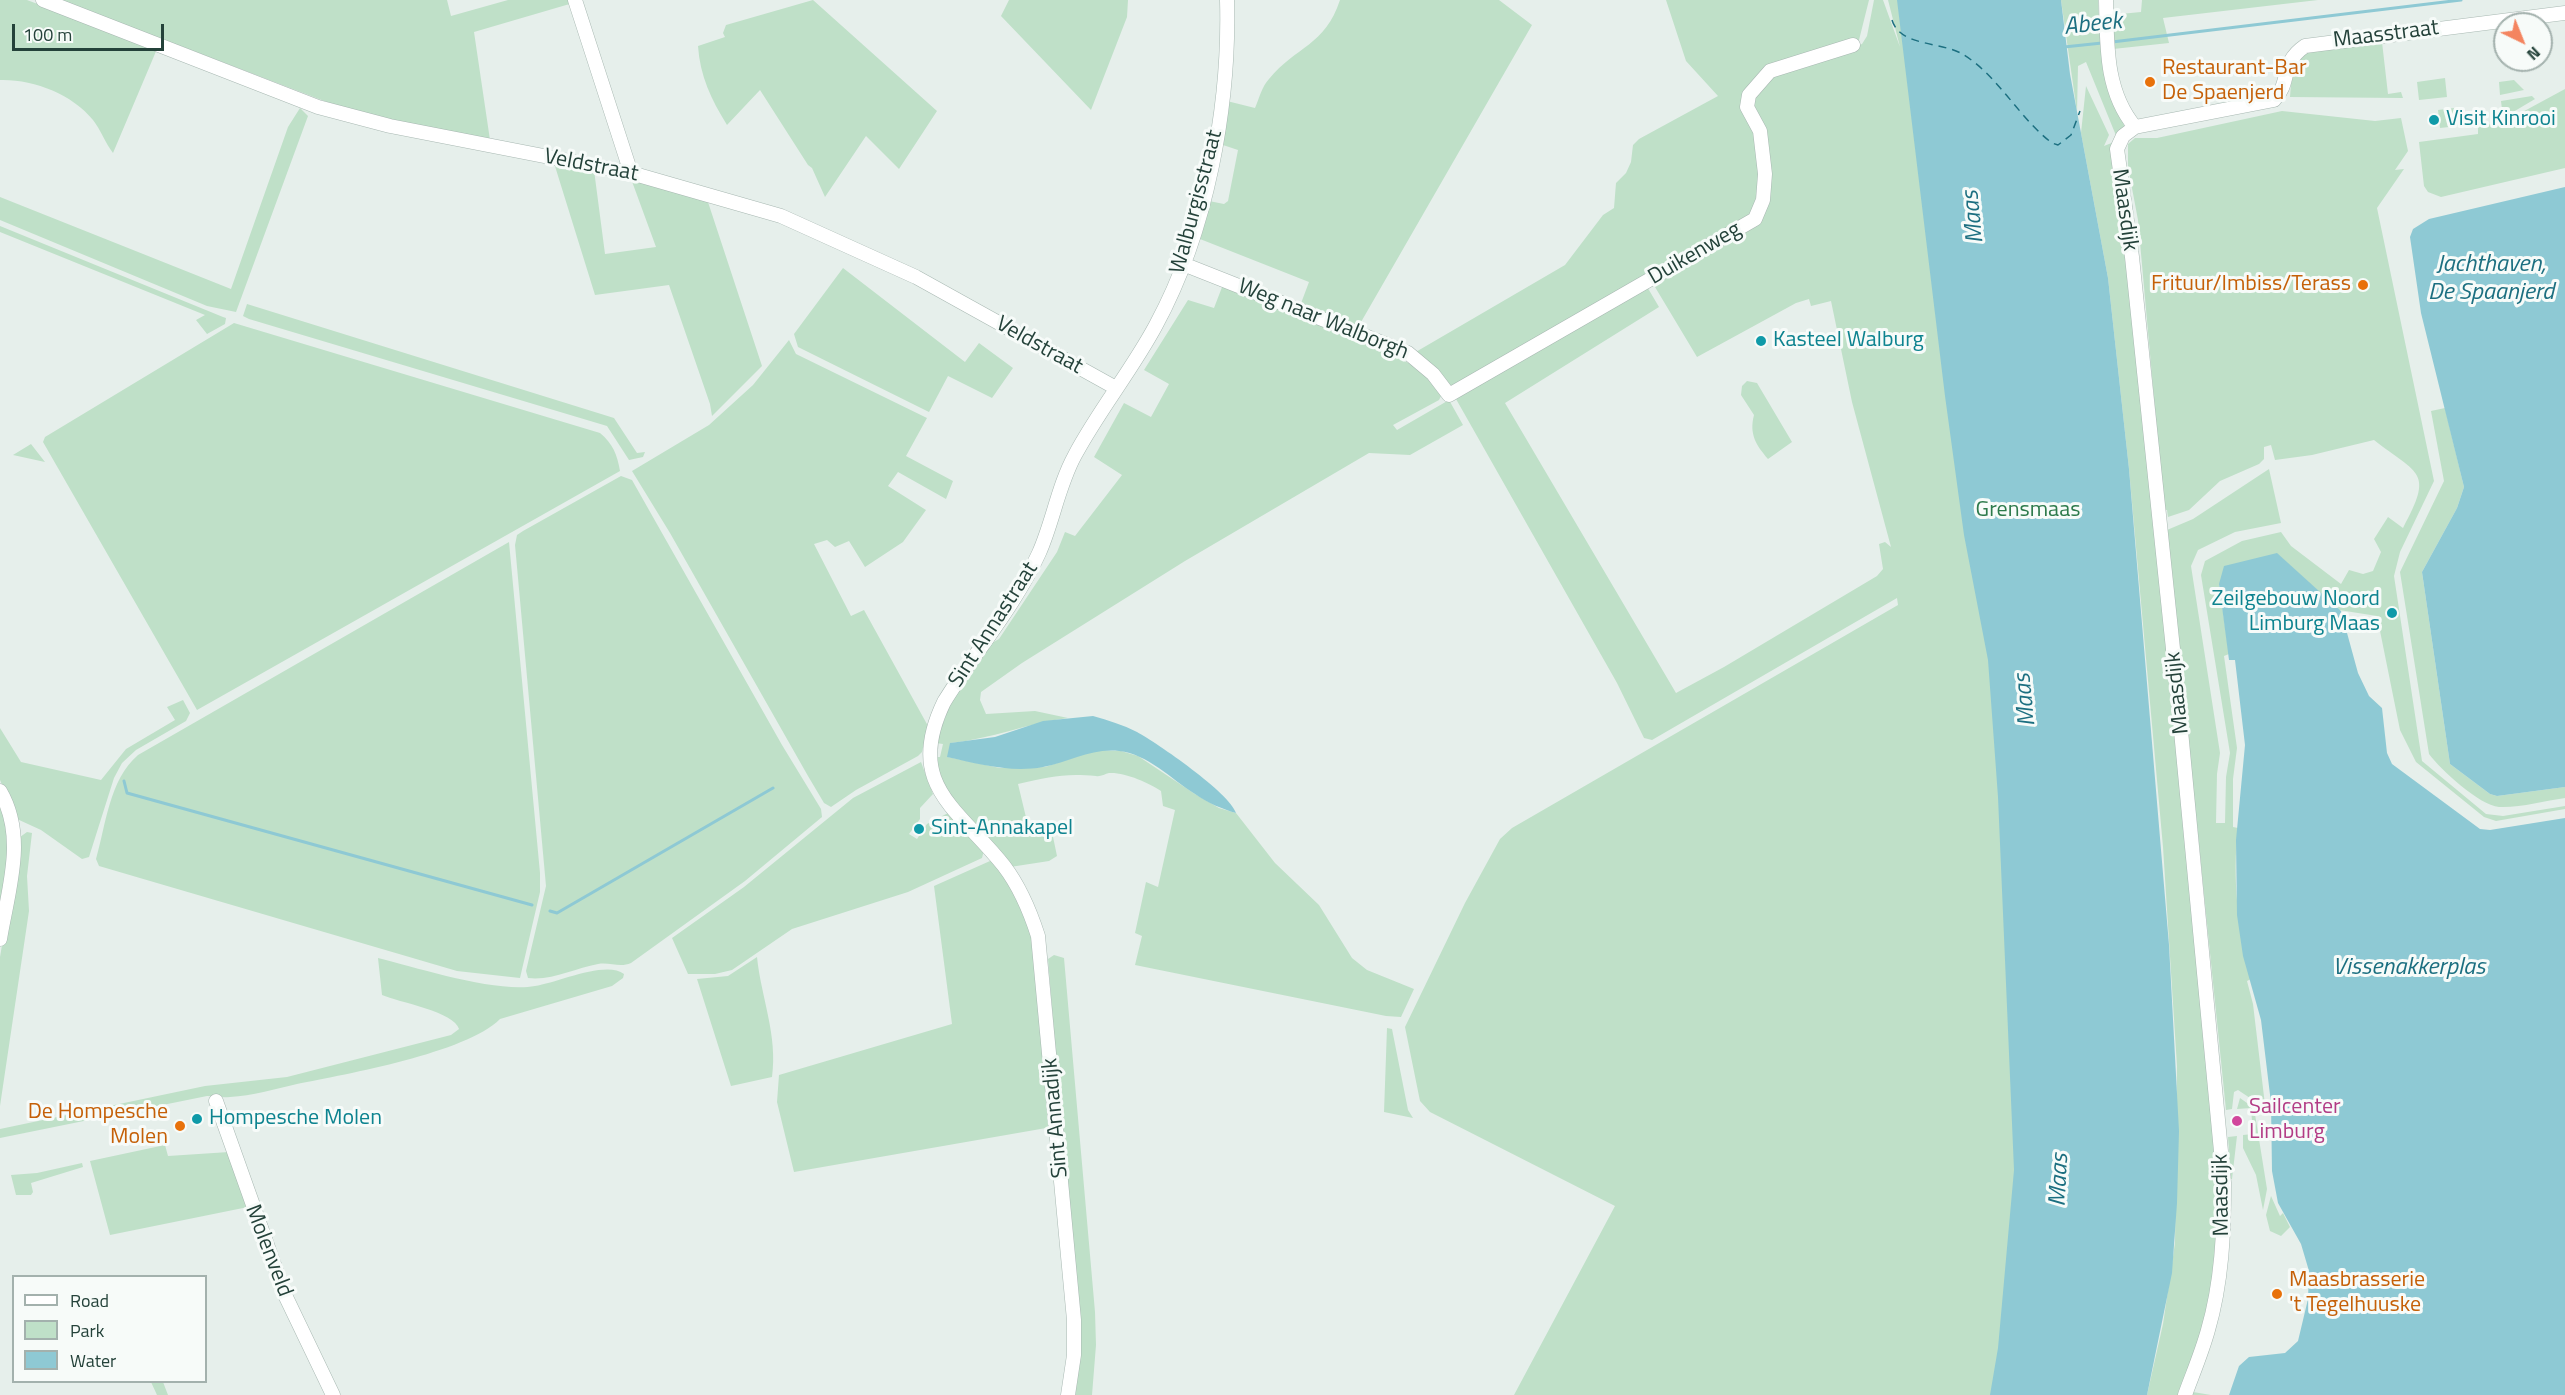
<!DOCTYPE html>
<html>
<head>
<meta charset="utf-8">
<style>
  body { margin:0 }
  #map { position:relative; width:2565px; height:1395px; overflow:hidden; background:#e6efeb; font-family:"Titillium Web",sans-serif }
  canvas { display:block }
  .legend { position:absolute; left:12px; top:1275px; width:195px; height:108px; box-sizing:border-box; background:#f7fbf9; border:2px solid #a3b1ad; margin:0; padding:8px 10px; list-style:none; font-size:18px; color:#24423a }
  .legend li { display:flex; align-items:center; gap:12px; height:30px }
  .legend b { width:30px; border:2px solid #a3b1ad }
  .north { position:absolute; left:2493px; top:12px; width:60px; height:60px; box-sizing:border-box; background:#f7fbf9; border:2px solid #a3b1ad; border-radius:50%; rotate:137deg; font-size:16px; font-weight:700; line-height:24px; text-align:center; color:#24423a }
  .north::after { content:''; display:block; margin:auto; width:21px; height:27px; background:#f4845f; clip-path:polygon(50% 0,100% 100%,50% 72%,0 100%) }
  .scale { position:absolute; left:12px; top:24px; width:152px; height:27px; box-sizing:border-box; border:3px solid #24423a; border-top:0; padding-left:8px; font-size:18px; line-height:21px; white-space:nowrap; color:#24423a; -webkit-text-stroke:4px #f7fbf9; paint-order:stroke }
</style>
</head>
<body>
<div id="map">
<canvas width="2565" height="1395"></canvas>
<ul class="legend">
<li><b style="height:8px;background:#fff"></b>Road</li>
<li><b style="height:16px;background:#bfe0c8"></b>Park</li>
<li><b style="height:16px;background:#8ec9d4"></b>Water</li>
</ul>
<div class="north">N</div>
<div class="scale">100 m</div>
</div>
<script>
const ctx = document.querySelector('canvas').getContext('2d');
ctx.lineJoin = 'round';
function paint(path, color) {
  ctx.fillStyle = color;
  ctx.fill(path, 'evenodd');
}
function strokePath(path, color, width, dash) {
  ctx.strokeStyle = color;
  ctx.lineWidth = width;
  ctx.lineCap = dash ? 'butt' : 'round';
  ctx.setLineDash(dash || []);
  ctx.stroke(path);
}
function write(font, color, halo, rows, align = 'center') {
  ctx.font = font + ' "Titillium Web",sans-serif';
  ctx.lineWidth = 6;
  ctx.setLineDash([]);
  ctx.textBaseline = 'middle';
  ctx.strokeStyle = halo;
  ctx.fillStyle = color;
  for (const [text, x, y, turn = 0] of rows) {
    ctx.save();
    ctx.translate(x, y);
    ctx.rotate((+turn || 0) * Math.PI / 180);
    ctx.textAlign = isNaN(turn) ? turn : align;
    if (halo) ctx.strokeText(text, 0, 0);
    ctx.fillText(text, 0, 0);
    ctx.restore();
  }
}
paint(new Path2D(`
  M0,0H27L157,49L113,153C105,143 101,130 93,120C72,94 33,79 0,80Z
  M60,0H447L451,16L508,0H572L573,3L474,32L490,140L353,112Z
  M813,0L937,111L899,169L866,136L825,197L812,168L808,165L760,90L727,125C711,99 700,76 698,46L725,37L723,33L726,25Z
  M1009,0H1128L1127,17L1091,110L1001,16Z
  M1340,0H1499L1532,25L1357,329L1300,306L1309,282L1200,239L1209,201L1224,204L1228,201L1238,150L1220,144L1227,101L1255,108C1259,99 1262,86 1269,79C1296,46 1325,46 1340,0Z
  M1666,0H1869L1859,40L1773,67L1745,97C1759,135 1763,176 1752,216L1451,388L1414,353L1565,265L1603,215L1614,208L1616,183L1626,173L1631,162L1633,145L1639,139L1718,96L1686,61Z
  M1874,0H1883L1900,47L1888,0H1984L2103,1395H1514L1615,1206L1430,1112L1420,1101L1405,1027L1465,903L1500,839L1512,828L1898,605L1897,598L1652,740L1644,738L1617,683L1456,399L1646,285L1659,307L1505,403L1676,693L1724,667L1877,576L1883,569L1879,544L1885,542L1891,547L1852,402L1831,301L1811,306L1809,299L1796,303L1697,357L1652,282L1737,239L1758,222L1769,185L1749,107L1761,81L1862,44L1867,36Z
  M2061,0H2098L2099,18L2123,116L2124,126L2117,138L2086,62L2078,66L2077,112Z
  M2142,0H2318L2163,18L2169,43L2113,49L2110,15L2141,12Z
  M2382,42L2388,94L2401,92L2403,98L2290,97C2292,76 2291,62 2310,50Z
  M2445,78L2447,97L2419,100L2417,82Z
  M2514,80L2524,90L2500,95L2499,82Z
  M2086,86L2109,135L2104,146L2114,142L2125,223L2218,1136L2219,1253L2193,1392L2211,1395H2147L2163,1324L2175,1243L2177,1066L2163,847L2129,469L2108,278L2081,133Z
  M2565,89V168L2441,197L2428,192L2424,186L2419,142L2478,134V126L2504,122Z
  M2532,96L2535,99L2503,118L2501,101Z
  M300,108L308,116L236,312L207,306L0,220V197L231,289L288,127Z
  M2454,108L2458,126L2440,128L2438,110Z
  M2282,111L2375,121L2401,118L2408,151L2395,170L2404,169L2377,208L2434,481L2400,552L2394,576L2422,761L2486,814L2503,816L2565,806V809L2496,821L2484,817L2416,762L2400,730L2377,616L2339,610L2277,554L2219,584L2229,654L2224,656L2237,748L2233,779V827L2238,828C2232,879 2238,929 2251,979L2247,981L2253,1004L2265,1105L2253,1100L2238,1090L2234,1092L2232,1109L2226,1110L2167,530L2193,519L2269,469L2281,523L2235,532L2198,550L2191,566L2220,753L2217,774L2216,823H2225L2226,777L2230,753L2201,575L2205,561L2242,541L2281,532L2291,546L2341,584L2349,570L2363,574L2373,571L2381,552L2374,539L2388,517L2403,528C2434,471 2419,475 2374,440L2312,455L2275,460L2271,445L2264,447V459L2259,464L2220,481L2189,510L2168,517L2167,510H2164L2138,220L2128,167V144L2135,138H2157Z
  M554,163L594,170L605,254L656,247L630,176L706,196L762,366L712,416L710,404L669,285L595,295Z
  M0,226L223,317L226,318L225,324L207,334L196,320L205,315L0,232Z
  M843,268L965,362L979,343L1013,368L992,398L948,376L929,412L798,347L794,334Z
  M1224,282L1361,337L1383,352L1418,367L1442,394L1439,400L1393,425L1397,430L1449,400L1463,425L1410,455L1369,453L1185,561L1022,663L981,692L980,700L986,714L1035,711L1068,718C1028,723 991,739 951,743L948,757L1000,768L1045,767L1096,750L1121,751L1138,756L1195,794L1219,808L1236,813L1275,863L1319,905L1352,958L1367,970L1414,989L1401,1017L1386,1016L1135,965L1142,936L1135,933L1146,882L1158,887L1175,810L1163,806L1161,791C1149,783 1125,772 1109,773C1105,774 1100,777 1096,776C1063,773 1050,777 1018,784L1030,834L1052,832L1057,856L1049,861L1010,867C982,836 940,801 935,757H940L943,744L936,743L951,701L990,644L999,639L1057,552L1065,532L1075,536L1122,475L1094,457L1124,403L1151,417L1169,384L1144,370L1188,300L1214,308Z
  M247,304L614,418L637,453L645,452L643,457L629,460L607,426L249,319L243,316Z
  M234,323L600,433C613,444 617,454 620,471L197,710L43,442L45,437Z
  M789,340L796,354L927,418L906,456L953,481L946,499L898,472L888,486L926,510L903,542L865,567L849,541L835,547L827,540L814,544L851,616L864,610L928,726L922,752L918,756L856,790L831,807L824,803L808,776L670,533L632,471L709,425L753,385Z
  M1747,381L1757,383L1792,442L1768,459C1756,445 1749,434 1754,415L1741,395L1742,386Z
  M2445,408L2464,487L2457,508L2422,572L2450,764L2490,794L2497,796L2565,787V798C2544,801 2520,808 2499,807C2479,805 2441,770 2429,754L2400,572L2444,481L2431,411Z
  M31,444L45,462L13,455Z
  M621,476L632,480L782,745L821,809L822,817L745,881L631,963C620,968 610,962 598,964C575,968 552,981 528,978L526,971L546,886L515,545L517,535L523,531Z
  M509,542L540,873V892L520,978L457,971L99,866L96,859C106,825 109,780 138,755Z
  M183,700L190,713L186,721L136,750L122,763L114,778L89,857L82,859L41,830L17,819L0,780V728L21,762L101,780L126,749L175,720L167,707Z
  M921,762L933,794L920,808V819L909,834L917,839L927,824L948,813L984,850L982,858L908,892L792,929L732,970L715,974H688L672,938L744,887L853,798Z
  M0,801C14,834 6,869 0,904Z
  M27,832L32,833L27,876L29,911L0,1106V957L20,837Z
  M990,861L995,862L1008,881L1030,924L1052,1127L794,1172L777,1102L779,1075L952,1024L934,886Z
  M1054,955L1064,958L1095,1312L1096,1345L1092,1395H1075L1080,1355L1048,959Z
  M757,957C761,997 778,1036 772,1077L731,1086L697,979L728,976Z
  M378,958C418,968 496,993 535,986C557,983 606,960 624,974L623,978L612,986L500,1019C466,1053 347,1074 297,1084C275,1089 252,1096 230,1097C222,1098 214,1096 207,1096L0,1138V1129L205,1086L287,1077L451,1035L459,1029C455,1012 398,1002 382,995Z
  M1387,1028L1392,1029L1408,1110L1413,1118L1384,1112Z
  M2240,1098L2254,1108L2267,1189L2263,1210L2256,1175L2243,1148V1135L2253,1134L2251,1108L2237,1109Z
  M2237,1136L2232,1179H2231L2228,1137Z
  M165,1145L168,1156L229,1152L248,1207L110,1235L90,1161Z
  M82,1163L83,1167L31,1183L33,1192L31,1195H16L11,1175L37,1173Z
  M2271,1196L2280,1216L2283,1213L2290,1227L2281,1236L2270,1231L2266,1215Z
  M151,1382H163L168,1395H157Z`), '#bfe0c8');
paint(new Path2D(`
  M1897,0H2061L2070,74L2108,278L2129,469L2169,945L2179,1131L2177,1203L2172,1273L2147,1395H1990L1998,1348L2014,1170L1998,797L1988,660L1964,535L1945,396Z
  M2565,187V787L2497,796L2490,794L2450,764L2422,572L2457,508L2464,487L2421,313L2410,237L2413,229L2429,219Z
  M2277,553L2341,611L2358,673L2369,696L2382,708L2387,753L2392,764L2480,829L2490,830L2565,818V1395H2229L2239,1366L2249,1357L2285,1353L2298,1341L2308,1299L2309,1271L2301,1244L2278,1203L2272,1171L2271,1103L2261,1020L2243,956L2237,915L2236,840L2245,745L2235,660H2229L2219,584L2224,566Z
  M1093,716C1108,720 1123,725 1137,732C1157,743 1230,793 1236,813C1222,809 1208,803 1195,794C1171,779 1148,754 1119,751C1091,748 1070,762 1043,767C1011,773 979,764 947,757L950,743L995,737L1043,721Z`), '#8ec9d4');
strokePath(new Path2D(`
  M2112,42L2461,0
  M2064,47L2102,43
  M124,781L127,793L532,905
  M550,911L557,913L773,788`), '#8ec9d4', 3);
strokePath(new Path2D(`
  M1892,20C1900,47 1942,41 1964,55C1999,77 2019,118 2052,143L2058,145L2071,135L2080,111`), '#1c6f80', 1.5, [8, 6]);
const minor = new Path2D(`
  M43,0L318,107L390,126L631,173L781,216L916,277L1116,388
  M575,0L631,173
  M2106,0C2107,44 2105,91 2135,127
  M1183,264L1408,353L1433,374L1449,395L1755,219L1763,200L1765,174L1760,131L1747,107L1749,95L1770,71L1853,45
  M0,791C27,837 8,890 0,939
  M216,1101L285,1295L333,1395
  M1068,1395L1074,1355V1320L1038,936C1030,911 1020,887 1004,866C958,808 904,785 944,702C974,653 1015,606 1039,553C1053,522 1058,486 1075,455C1099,410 1132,370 1156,325C1207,231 1230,106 1227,0
  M2185,1395C2193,1373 2202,1352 2208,1330C2222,1282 2224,1232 2224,1183L2175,668L2132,257L2117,149L2123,136L2135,127L2274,100C2292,81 2279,64 2305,46L2565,13`);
strokePath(minor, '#a8b8b2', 15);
strokePath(minor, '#fff', 14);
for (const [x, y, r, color] of [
  [2150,82,6,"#e8710a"],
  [2434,120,6,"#0f9aa8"],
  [2363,285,6,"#e8710a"],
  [1761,341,6,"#0f9aa8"],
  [2392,613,6,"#0f9aa8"],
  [919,829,6,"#0f9aa8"],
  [197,1119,6,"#0f9aa8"],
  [2237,1121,6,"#d1479c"],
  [180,1126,6,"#e8710a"],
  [2277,1294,6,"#e8710a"]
]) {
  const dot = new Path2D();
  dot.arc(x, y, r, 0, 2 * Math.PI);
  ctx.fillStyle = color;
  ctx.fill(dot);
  strokePath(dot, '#f7fbf9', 2);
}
write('22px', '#24423a', '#f7fbf9', [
  ["Maasstraat",2386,35,-7],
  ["Veldstraat",591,166,11],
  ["Walburgisstraat",1197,202,-75],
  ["Maasdijk",2124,210,82],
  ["Duikenweg",1695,254,-30],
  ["Weg naar Walborgh",1323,320,22],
  ["Veldstraat",1039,346,29],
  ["Sint Annastraat",994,625,-57],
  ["Maasdijk",2178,693,-96],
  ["Sint Annadijk",1056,1118,-95],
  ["Maasdijk",2222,1195,-91],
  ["Molenveld",268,1251,69]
]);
write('22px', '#c56008', '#f7fbf9', [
  ["Restaurant-Bar",2162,69],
  ["De Spaenjerd",2162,94],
  ["Frituur/Imbiss/Terass",2351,285,"right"],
  ["De Hompesche",168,1113,"right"],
  ["Molen",168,1138,"right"],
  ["Maasbrasserie",2289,1281],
  ["'t Tegelhuuske",2289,1306]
], 'left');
write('22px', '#0d838f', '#f7fbf9', [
  ["Visit Kinrooi",2446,120],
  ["Kasteel Walburg",1773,341],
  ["Zeilgebouw Noord",2380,600,"right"],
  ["Limburg Maas",2380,625,"right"],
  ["Sint-Annakapel",931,829],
  ["Hompesche Molen",209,1119]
], 'left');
write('22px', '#2d7a4b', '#f7fbf9', [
  ["Grensmaas",2028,511]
]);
write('22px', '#b23c85', '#f7fbf9', [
  ["Sailcenter",2249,1108],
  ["Limburg",2249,1133]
], 'left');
write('italic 24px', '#1c6f80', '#f7fbf9', [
  ["Abeek",2093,25,-6],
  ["Maas",1974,217,-96],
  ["Jachthaven,",2491,265],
  ["De Spaanjerd",2491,293],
  ["Maas",2026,700,-96],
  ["Vissenakkerplas",2409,968],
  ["Maas",2060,1180,-87]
]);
</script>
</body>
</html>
